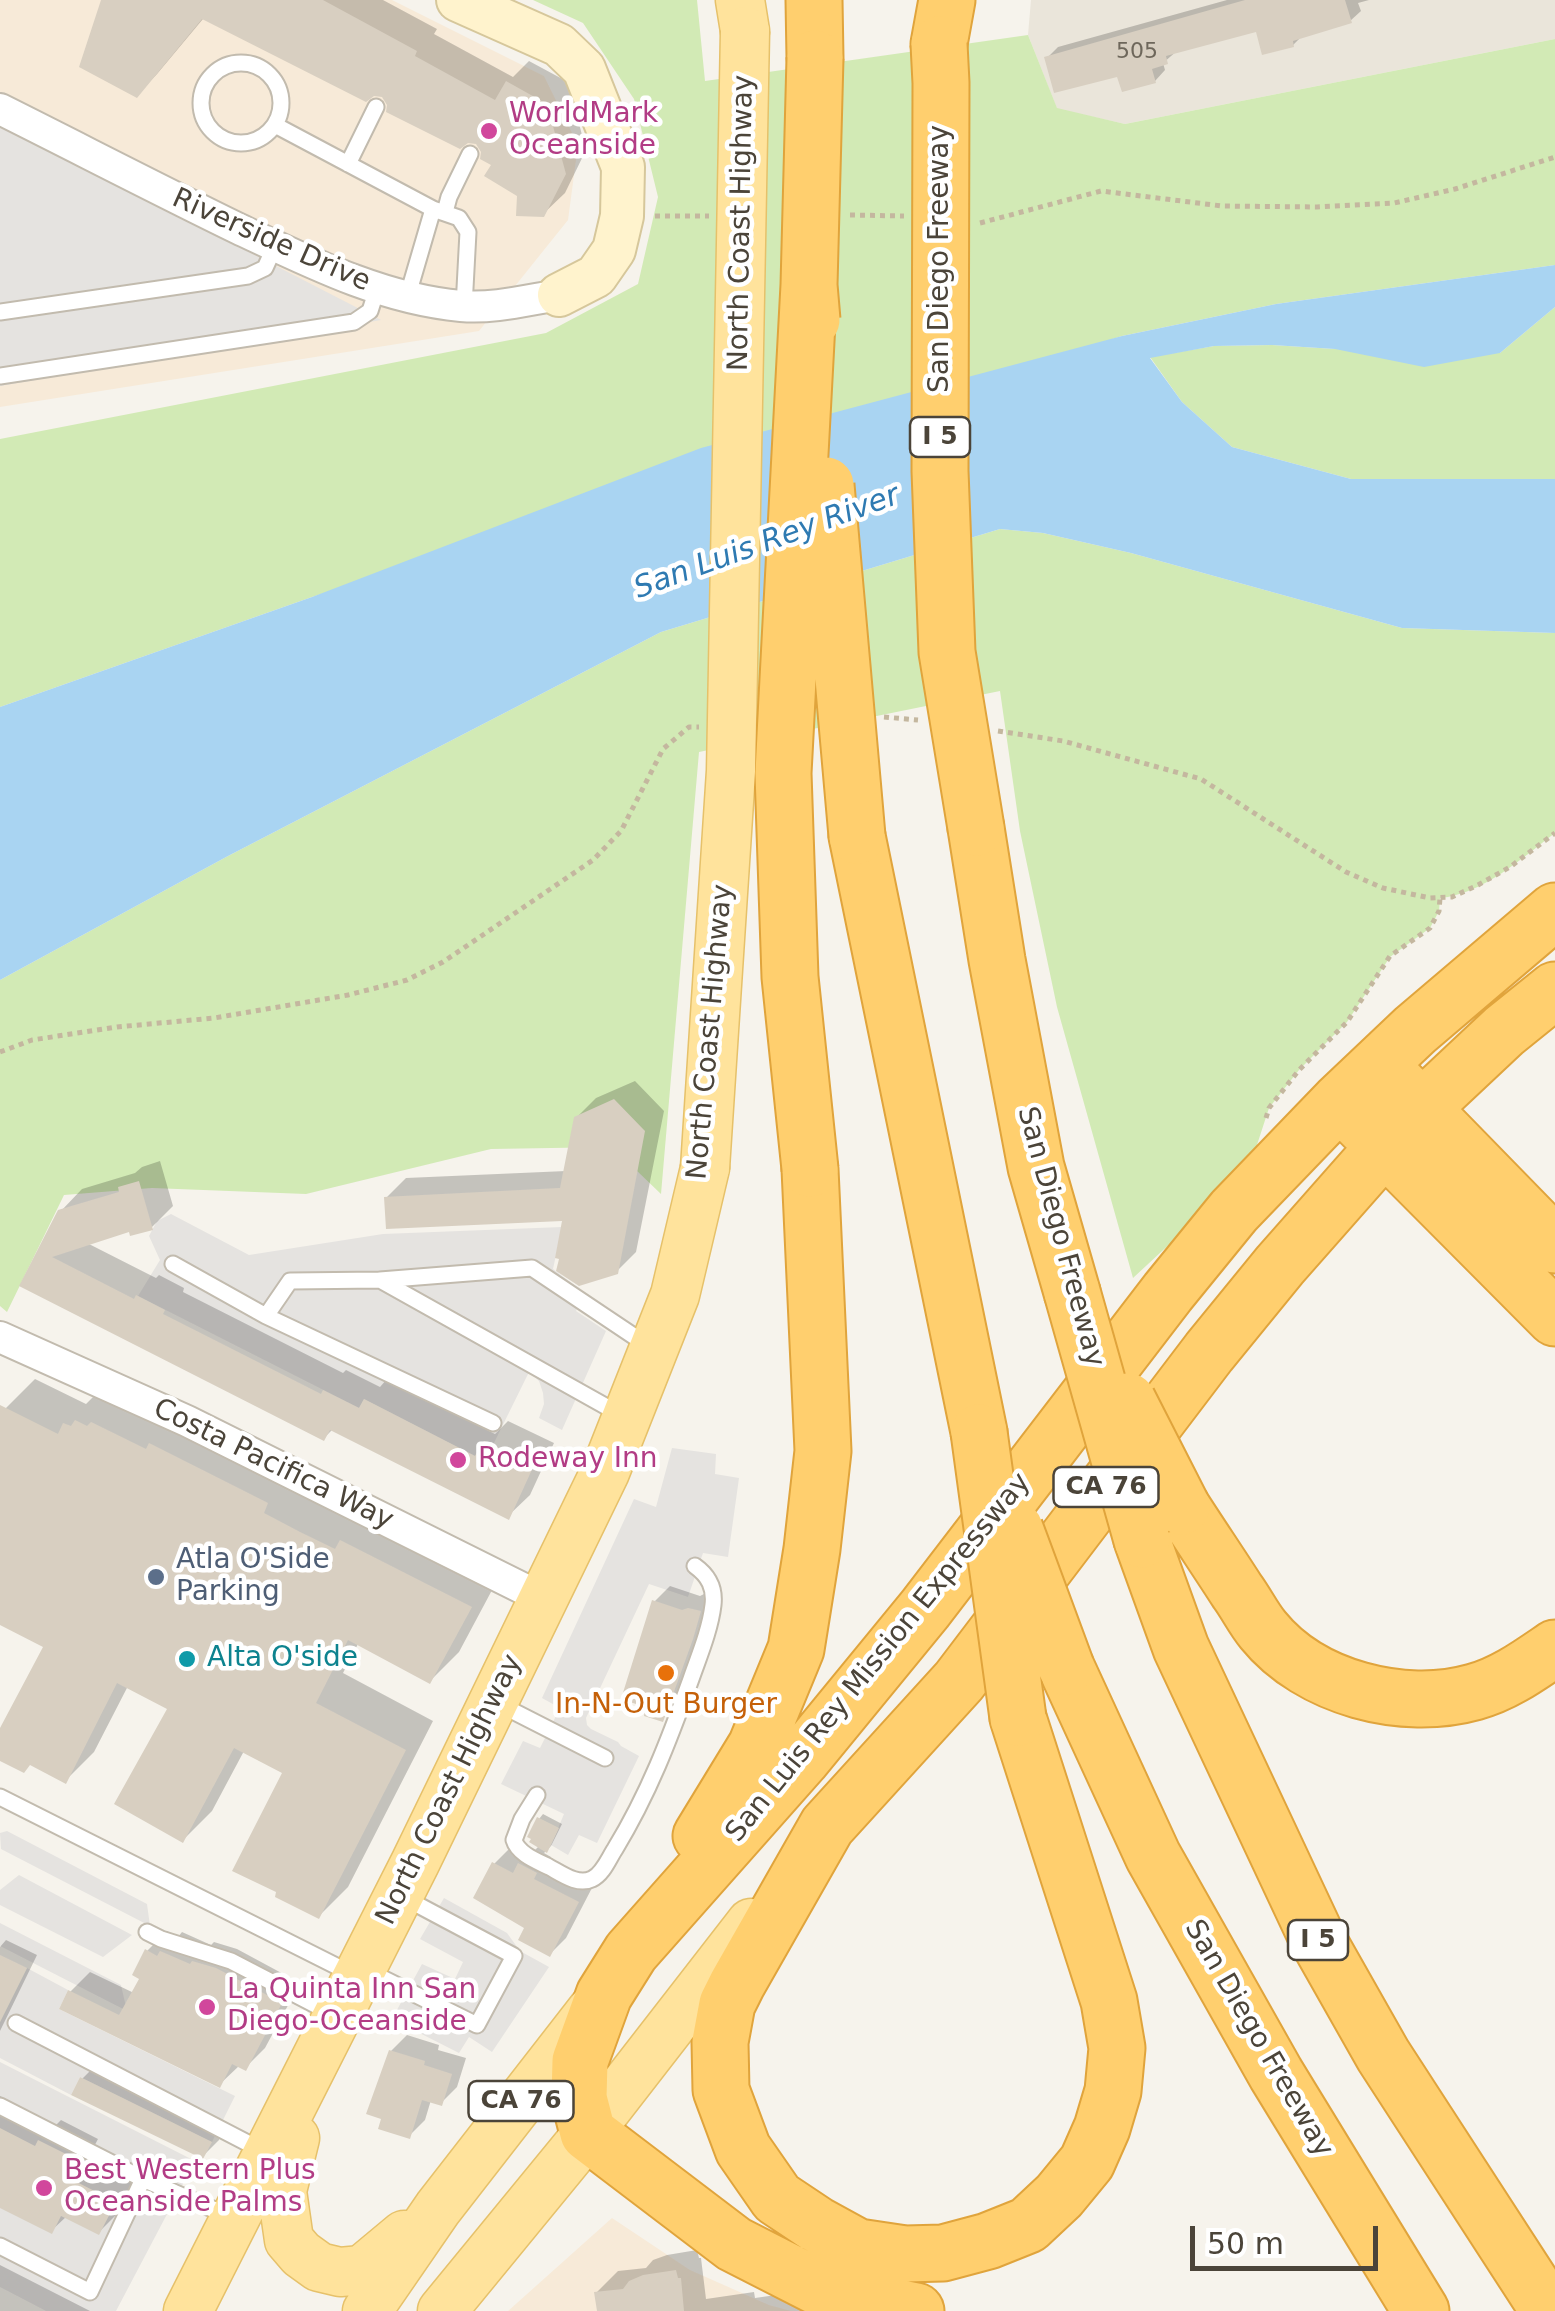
<!DOCTYPE html>
<html>
<head>
<meta charset="utf-8">
<style>
  body { margin:0 }
  #map { position:relative; width:1555px; height:2311px; overflow:hidden; background:#f6f3ec; font-family:"DejaVu Sans",sans-serif }
  canvas { display:block }
  .scale { position:absolute; left:1190px; top:2226px; width:188px; height:45px; box-sizing:border-box; border:5px solid #4b4439; border-top:0; padding-left:12px; font-size:30px; line-height:35px; white-space:nowrap; color:#4b4439; -webkit-text-stroke:8px #fff; paint-order:stroke }
</style>
</head>
<body>
<div id="map">
<canvas width="1555" height="2311"></canvas>
<div class="scale">50 m</div>
</div>
<script>
const ctx = document.querySelector('canvas').getContext('2d');
ctx.lineJoin = 'round';
function paint(path, color) {
  ctx.fillStyle = color;
  ctx.fill(path, 'evenodd');
}
function strokePath(path, color, width, dash) {
  ctx.strokeStyle = color;
  ctx.lineWidth = width;
  ctx.lineCap = dash ? 'butt' : 'round';
  ctx.setLineDash(dash || []);
  ctx.stroke(path);
}
function write(font, color, halo, rows, align = 'center') {
  ctx.font = font + ' "DejaVu Sans",sans-serif';
  ctx.lineWidth = 9;
  ctx.setLineDash([]);
  ctx.textBaseline = 'middle';
  ctx.strokeStyle = halo;
  ctx.fillStyle = color;
  for (const [text, x, y, turn = 0] of rows) {
    ctx.save();
    ctx.translate(x, y);
    ctx.rotate((+turn || 0) * Math.PI / 180);
    ctx.textAlign = isNaN(turn) ? turn : align;
    if (halo) ctx.strokeText(text, 0, 0);
    ctx.fillText(text, 0, 0);
    ctx.restore();
  }
}
paint(new Path2D(`
  M1031,0H1555V39L1125,124L1057,109L1028,35Z`), '#eae5da');
paint(new Path2D(`
  M0,0H392L544,76L578,145L568,220L479,331L0,407Z
  M612,2218L690,2270L769,2305L791,2311H508Z`), '#f7ead8');
paint(new Path2D(`
  M533,0H697L705,81L1028,35L1057,108L1125,124L1555,39V265L1276,304L1122,336L312,597L0,707V439L546,333L638,284L658,197L634,99L583,23Z
  M1555,307V479H1351L1232,447L1182,402L1150,357L1214,346L1272,345L1335,349L1500,353Z
  M1000,529L1043,533L1131,553L1402,628L1555,633V833C1522,858 1483,894 1440,898L1439,911L1430,928L1390,957L1347,1022L1299,1070L1269,1108L1255,1151L1175,1239L1133,1278L1057,1007L1020,831L1000,691L699,752L661,1194L612,1147L491,1149L306,1194L152,1188L64,1195L7,1312L0,1306V980L228,856L661,632Z`), '#d2eab5');
paint(new Path2D(`
  M0,118L115,183L381,320L0,386Z
  M171,1214L249,1255L383,1234L562,1227L553,1269L585,1293L576,1311L606,1331L562,1430L539,1418L544,1404L543,1393L539,1381L529,1372L493,1445L484,1441L475,1456L364,1399L359,1408L138,1296L160,1260L149,1236L157,1221Z
  M672,1448L716,1454L715,1474L739,1478L728,1557L703,1553L688,1597L649,1584L586,1718L587,1725L591,1729L618,1742L621,1746L639,1756L597,1843L579,1835L568,1855L551,1845L564,1814L501,1784L523,1741L540,1748L560,1708L542,1698L634,1499L656,1507Z
  M7,1831L147,1904L150,1926L1,1849L0,1833Z
  M19,1875L132,1935L103,1957L0,1905V1890Z
  M444,1898L507,1933L520,1951L549,1967L492,2052L469,2037L459,2053L392,2019L422,1964L455,1979L463,1962L420,1939Z
  M0,1923L121,1985L127,2011L0,1946Z
  M27,1968L68,1990L59,2009L235,2096L212,2142L80,2077L71,2095L0,2058V2022Z
  M0,2062L195,2161L116,2311H46L0,2287Z`), '#e5e3e0');
paint(new Path2D(`
  M1555,265V307L1500,353L1424,367L1335,349L1272,345L1214,346L1150,358L1182,402L1232,447L1351,479H1555V633L1402,628L1131,553L1043,533L1000,529L661,632L228,856L0,980V707L312,597L701,448L1122,336L1276,304Z`), '#a9d4f2');
paint(new Path2D(`
  M104,0H383L437,29L434,34L513,77L529,61L568,82L586,150L565,193L543,214L520,195L477,142L390,105L383,95L374,93L218,1L157,74L137,95Z
  M1227,0H1369L1358,3L1361,11L1350,21L1302,36L1293,45L1257,29L1178,50L1163,63L1165,70L1155,81L1047,58L1058,47Z
  M635,1081L664,1111L636,1252L616,1272L565,1218L386,1198L406,1178L566,1171L576,1118L596,1098Z
  M160,1161L173,1206L152,1227L131,1228L87,1243L156,1278L159,1275L184,1288L183,1292L343,1373L346,1370L380,1387L387,1379L495,1434L508,1421L554,1443L530,1495L508,1516L333,1429L324,1438L23,1284L60,1212L82,1189L135,1173L142,1167Z
  M35,1379L86,1404L95,1395L499,1577L459,1652L430,1681L359,1642L343,1673L433,1721L348,1887L319,1916L286,1772L244,1751L212,1811L183,1840L170,1708L128,1686L94,1752L65,1781L31,1763L0,1759V1733L46,1645L0,1622V1419L6,1408Z
  M670,1586L700,1596L706,1593L715,1596L678,1703L662,1719L654,1602Z
  M543,1814L562,1824L551,1846L544,1853L551,1857L548,1862L593,1886L566,1938L550,1954L527,1927L494,1864L510,1848L528,1857L539,1846V1819Z
  M167,1931L178,1937L182,1932L211,1945L214,1942L237,1949L300,1983L265,2048L245,2068L240,2065L219,2085L70,1992L90,1972L134,1993L142,1978L147,1951Z
  M6,1940L37,1955L0,2031V1947Z
  M407,2035L439,2045L438,2050L466,2058L457,2087L441,2103L431,2100L425,2120L409,2136L391,2051Z
  M98,2063L226,2125L219,2140L203,2156L82,2079Z
  M0,2096L56,2125L61,2120L98,2139L89,2156L135,2181L120,2211L99,2232L67,2216L51,2231L0,2195Z
  M697,2250L699,2258H701L706,2299L754,2292L755,2298L783,2294L833,2311H599L597,2292L618,2271L646,2268L653,2260L667,2255Z
  M0,2265L90,2311H0Z`), '#0003');
paint(new Path2D(`
  M101,0H323L417,51L415,56L495,100L506,81L547,104L566,174L544,217L516,216L517,196L484,176L491,165L480,159L481,152L476,144L468,143L460,149L386,112L387,105L382,97L374,96L366,102L202,19L137,98L79,67Z
  M1245,0H1345L1352,23L1293,41L1294,47L1262,55L1256,32L1166,56L1168,64L1152,69L1156,83L1122,92L1117,77L1054,93L1044,57Z
  M614,1099L645,1131L618,1274L579,1286L556,1271L559,1259L555,1258L562,1221L386,1229L384,1197L560,1188L574,1117Z
  M139,1181L153,1230L130,1236L129,1232L52,1257L134,1299L136,1295L165,1310L163,1314L321,1394L323,1390L359,1408L364,1399L475,1456L484,1441L534,1465L509,1520L330,1430L324,1441L19,1286L58,1210L119,1192L118,1187Z
  M0,1405L58,1434L63,1423L71,1426L75,1420L87,1426L91,1422L146,1449L149,1443L268,1503L264,1513L300,1532L335,1549L340,1540L472,1607L430,1684L348,1640L316,1703L406,1750L319,1919L275,1897L276,1892L232,1871L282,1773L234,1748L183,1843L114,1804L167,1709L117,1683L66,1784L30,1765L24,1773L0,1761V1728L43,1647L0,1625Z
  M652,1600L682,1610L688,1608L701,1611L693,1639L663,1722L644,1716L645,1707L621,1699Z
  M537,1817L559,1828L547,1853L529,1842L531,1839L527,1837Z
  M492,1862L513,1873L518,1863L537,1873L534,1879L579,1902L550,1957L518,1940L524,1928L473,1898Z
  M145,1949L157,1956L160,1951L190,1964L192,1961L216,1968L282,2003L246,2071L232,2064L220,2088L59,2009L68,1990L119,2015L139,1979L132,1975Z
  M0,1955L27,1968L0,2022Z
  M389,2050L425,2061L424,2065L452,2074L442,2106L422,2100L410,2139L378,2129L381,2119L366,2114Z
  M80,2077L212,2142L203,2159L71,2095Z
  M0,2128L35,2146L38,2140L78,2160L69,2178L116,2202L99,2235L61,2216L52,2234L0,2208Z
  M676,2270L678,2278H681L684,2311H597L594,2292L623,2289L629,2281L643,2275Z`), '#d8cfc1');
const lane = new Path2D(`
  M201 103a40 40 0 1 1 80 0a40 40 0 1 1-80 0Z
  M275,125L433,209L459,218L468,232L464,307
  M348,164L376,107
  M445,212L449,197L470,154
  M407,298L433,209
  M0,312L248,276L265,268L275,246
  M0,376L354,322L370,311L377,289
  M173,1264L266,1316
  M380,1280L290,1281L266,1316L493,1423
  M623,1416L380,1280L532,1268L650,1347
  M497,1703L605,1758
  M537,1795L522,1819L514,1840C518,1854 537,1861 549,1867C562,1874 578,1886 592,1879C603,1874 609,1858 615,1849C649,1793 669,1740 691,1679C699,1656 710,1630 713,1605C715,1588 709,1576 695,1566
  M0,1797L354,1975
  M147,1932L161,1939L231,1961L335,2015
  M368,1971L477,2025L514,1956L403,1897
  M16,2023L261,2150
  M0,2106L143,2179L231,2217
  M0,2246L90,2292L143,2179`);
const street = new Path2D(`
  M0,109C80,149 159,190 239,229C309,262 382,299 461,306C493,309 527,300 559,295
  M0,1337L187,1421L544,1599`);
const secondary = new Path2D(`
  M458,0L559,45L584,69L623,167L622,216L614,250L596,276L559,295`);
const primary = new Path2D(`
  M740,0L745,31
  M295,2138L282,2191L289,2240L301,2254L319,2267L340,2272L362,2270L404,2235
  M188,2311L415,1863L605,1472L675,1295L705,1168
  M367,2311L438,2208L592,2010
  M442,2311L588,2133L751,1923`);
const highway = new Path2D(`
  M814,0L815,58
  M939,44L947,0
  M976,828L997,960L1036,1167L1072,1292
  M857,836L979,1432
  M1397,1083L1555,1245
  M1359,1121L1555,1318
  M1182,1507C1200,1535 1219,1563 1237,1591C1246,1603 1253,1618 1263,1630C1310,1688 1403,1712 1474,1692C1504,1684 1530,1665 1555,1648
  M1142,1540L1181,1648L1319,1942L1383,2055L1549,2311
  M1066,1667L1153,1856L1276,2074L1421,2311
  M1018,1718L1109,2001L1117,2048L1113,2091L1102,2128L1087,2162L1059,2196L1028,2225L988,2241L943,2253L905,2254L858,2247L816,2224L777,2198L743,2149L721,2090L720,2042L727,2004L737,1984L827,1826L959,1681L1209,1352L1280,1265L1385,1146L1422,1108L1504,1031L1555,990
  M701,1836L756,1746L796,1649L812,1549L823,1451L810,1169
  M916,2311L834,2295L734,2244L588,2133L579,2098L580,2061L604,1995L631,1952L802,1759L925,1609L1168,1292L1234,1211L1339,1102L1415,1030L1555,911`);
strokePath(lane, '#c2bbae', 19);
strokePath(street, '#c2bbae', 34);
strokePath(secondary, '#d6c79b', 46);
strokePath(primary, '#e6c16a', 51);
strokePath(highway, '#e0a43c', 59);
strokePath(new Path2D(`
  M850,215L904,216
  M655,216H709
  M980,223L1101,191L1222,206L1317,207L1394,203L1455,189L1555,157
  M884,717L918,720
  M998,731L1063,741L1201,779L1346,872L1383,888L1430,898L1452,897L1478,885L1510,867L1555,833
  M0,1052L32,1040L117,1027L214,1018L348,995L407,980L443,962L593,860L621,831L663,749L689,727H699
  M1266,1118L1269,1108L1299,1070L1347,1022L1390,956L1430,928L1439,911L1440,898`), '#c4b79f', 5, [5, 5]);
strokePath(lane, '#fff', 15);
strokePath(street, '#fff', 30);
strokePath(secondary, '#fff3cd', 42);
strokePath(primary, '#ffe39c', 48);
strokePath(highway, '#ffcf6e', 55);
const primaryBridge = new Path2D(`
  M705,1168L731,771L745,31`);
const highwayBridge = new Path2D(`
  M939,44L941,83L940,471L947,652L976,828
  M809,285L783,773L790,977L810,1169
  M812,320L809,285L815,58
  M826,485L857,836
  M1072,1292L1142,1540
  M1128,1401L1182,1507
  M979,1432L1018,1718
  M1015,1529L1066,1667`);
strokePath(primaryBridge, '#e6c16a', 51, []);
strokePath(highwayBridge, '#e0a43c', 59, []);
strokePath(primaryBridge, '#ffe39c', 48);
strokePath(highwayBridge, '#ffcf6e', 55);
for (const [x, y, r, color] of [
  [489,131,10,"#d1479c"],
  [458,1460,10,"#d1479c"],
  [156,1577,10,"#5c6f8a"],
  [187,1659,10,"#0f9aa8"],
  [666,1673,10,"#e8710a"],
  [207,2007,10,"#d1479c"],
  [44,2188,10,"#d1479c"]
]) {
  const dot = new Path2D();
  dot.arc(x, y, r, 0, 2 * Math.PI);
  ctx.fillStyle = color;
  ctx.fill(dot);
  strokePath(dot, '#fff', 4);
}
write('22px', '#6e675b', null, [
  ["505",1137,52]
]);
for (const [x, y, w] of [
  [940,437,60],
  [1106,1487,105],
  [1318,1940,60],
  [521,2101,105]
]) {
  const box = new Path2D();
  box.roundRect(x - w / 2, y - 20, w, 40, 8);
  ctx.fillStyle = '#fff';
  ctx.fill(box);
  strokePath(box, '#4b4439', 2.5);
}
write('bold 25px', '#4b4439', null, [
  ["I 5",940,437],
  ["CA 76",1106,1487],
  ["I 5",1318,1940],
  ["CA 76",521,2101]
]);
write('28px', '#b23c85', '#fff', [
  ["WorldMark",509,115],
  ["Oceanside",509,147],
  ["Rodeway Inn",478,1460],
  ["La Quinta Inn San",227,1991],
  ["Diego-Oceanside",227,2023],
  ["Best Western Plus",64,2172],
  ["Oceanside Palms",64,2204]
], 'left');
write('28px', '#4b4439', '#fff', [
  ["North Coast Highway",742,223,-89],
  ["Riverside Drive",271,241,24],
  ["San Diego Freeway",941,259,-90],
  ["North Coast Highway",711,1032,-85],
  ["San Diego Freeway",1060,1237,75],
  ["Costa Pacifica Way",273,1465,26],
  ["San Luis Rey Mission Expressway",879,1658,-51],
  ["North Coast Highway",450,1790,-64],
  ["San Diego Freeway",1258,2039,60]
]);
write('28px', '#4e5e75', '#fff', [
  ["Atla O'Side",176,1561],
  ["Parking",176,1593]
], 'left');
write('28px', '#0d838f', '#fff', [
  ["Alta O'side",207,1659]
], 'left');
write('28px', '#c56008', '#fff', [
  ["In-N-Out Burger",666,1706]
]);
write('italic 30px', '#2e7ab2', '#fff', [
  ["San Luis Rey River",767,543,-20]
]);
</script>
</body>
</html>
